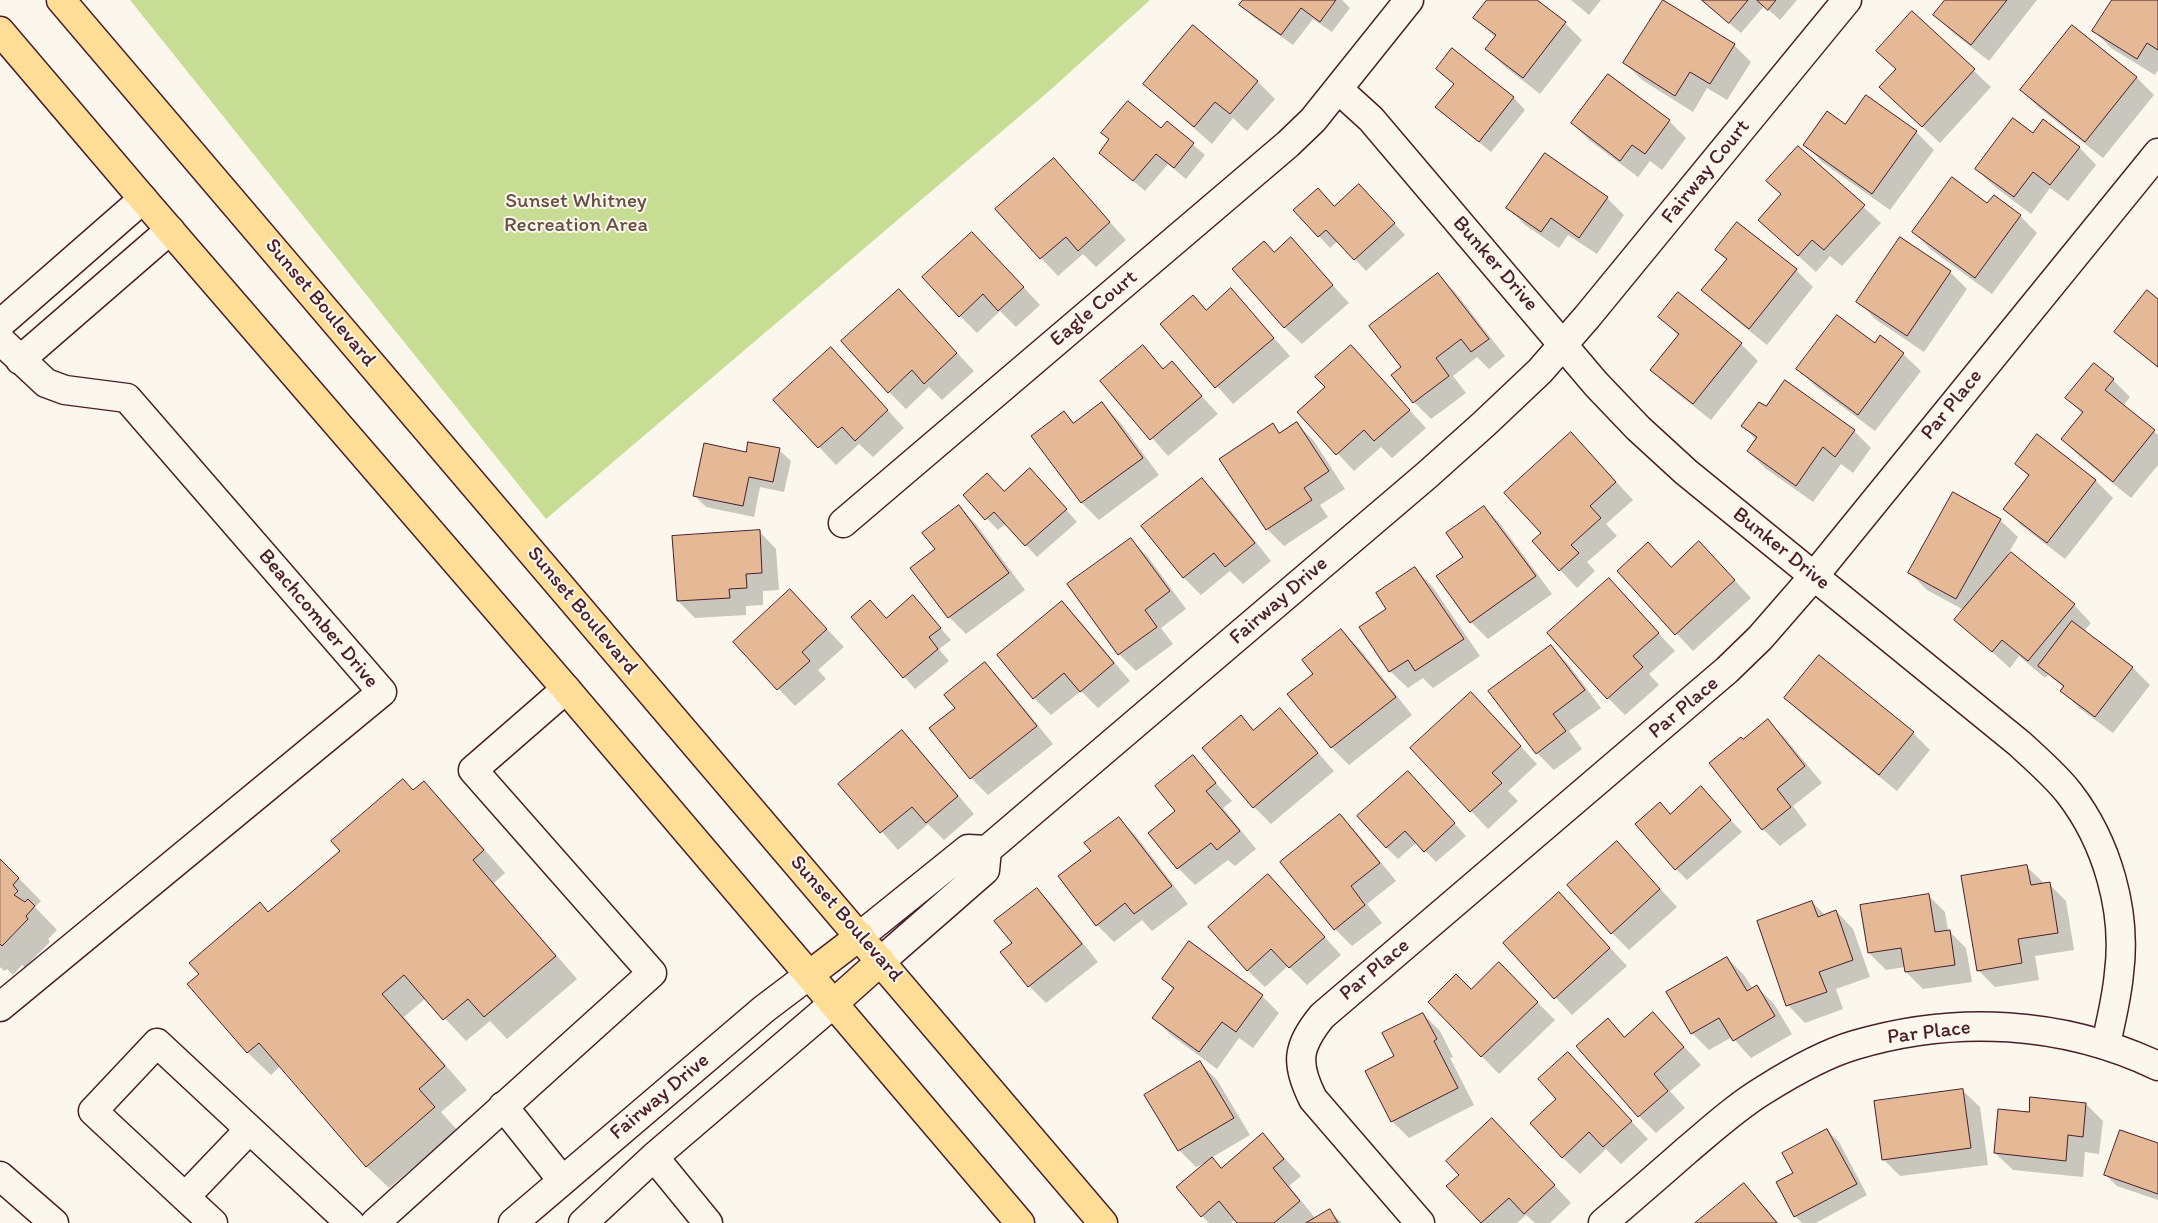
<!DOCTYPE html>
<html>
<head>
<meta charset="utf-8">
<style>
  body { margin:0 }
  canvas { display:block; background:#fbf7ec }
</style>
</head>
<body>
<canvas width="2158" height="1223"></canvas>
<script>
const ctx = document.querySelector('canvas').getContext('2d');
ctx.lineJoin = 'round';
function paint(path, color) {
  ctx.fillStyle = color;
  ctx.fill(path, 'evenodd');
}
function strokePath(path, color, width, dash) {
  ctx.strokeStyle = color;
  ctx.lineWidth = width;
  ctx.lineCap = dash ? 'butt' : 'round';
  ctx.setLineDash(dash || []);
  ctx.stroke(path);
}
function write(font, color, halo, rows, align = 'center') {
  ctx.font = font + ' Itim,sans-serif';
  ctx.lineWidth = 4;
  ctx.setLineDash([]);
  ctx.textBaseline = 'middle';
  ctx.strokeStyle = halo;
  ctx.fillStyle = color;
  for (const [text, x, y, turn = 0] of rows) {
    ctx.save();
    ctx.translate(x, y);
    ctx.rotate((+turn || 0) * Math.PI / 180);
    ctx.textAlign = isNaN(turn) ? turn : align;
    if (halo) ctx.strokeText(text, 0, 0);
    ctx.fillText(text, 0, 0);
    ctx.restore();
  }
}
paint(new Path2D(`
  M130,0H1150L1048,92L546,519Z`), '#c6dd93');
paint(new Path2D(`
  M1244,0H1342L1350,8L1332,32L1313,19L1293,45L1252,16L1241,4Z
  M1488,0H1535L1565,23L1582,40L1540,94L1504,66L1487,49L1496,38L1475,18Z
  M1571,0H1601L1589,15Z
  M1701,0H1797L1780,20L1764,6L1741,33Z
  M1947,0H2037L1989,61L1952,32L1935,15Z
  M2113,0H2158V70L2155,75L2111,48L2094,31Z
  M1912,13L1991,87L1940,143L1880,87L1897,70L1878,51Z
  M2072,26L2137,78L2154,95L2103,158L2038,107L2021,90Z
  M1734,45L1751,62L1727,100L1707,88L1693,112L1642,80L1625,63Z
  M1452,50L1514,98L1525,110L1491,152L1436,107L1455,85L1437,68Z
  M1609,76L1669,121L1686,138L1662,170L1650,161L1638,177L1589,140L1572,123Z
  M1258,82L1275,99L1247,131L1233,118L1212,144L1144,84Z
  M1866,96L1916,132L1934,150L1890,210L1822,162L1805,144L1845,126Z
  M1167,123L1205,155L1186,179L1168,164L1145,191L1100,153L1162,130Z
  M2033,135L2079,147L2096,165L2068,201L2050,188L2031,214L1994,186L1976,169Z
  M1798,148L1881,223L1842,266L1830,256L1816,272L1759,220L1782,195L1768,181Z
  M1545,155L1607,198L1624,215L1597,254L1568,235L1559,248L1525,225L1508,208Z
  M1054,160L1126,240L1096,267L1083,254L1058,276L1041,258Z
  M1371,197L1405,235L1366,271L1338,241L1330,248L1319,236L1335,208Z
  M1988,205L2020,216L2037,233L1992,294L1930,249L1913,231Z
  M1737,224L1796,270L1813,287L1767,345L1720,307L1703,290L1727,260L1716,250Z
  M1291,239L1349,303L1302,344L1284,327L1275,253Z
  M989,250L1040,305L1016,327L1000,311L977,333L960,316Z
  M1950,272L1967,289L1924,352L1875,319L1858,301Z
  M1437,275L1455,292L1505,356L1489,369L1477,357L1453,376L1466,393L1431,419L1414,402L1392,375L1402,367Z
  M1231,290L1290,356L1233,404L1162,324L1193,297L1207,311Z
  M899,291L974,371L942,400L929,387L906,409L889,392Z
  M2158,301V368L2116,332Z
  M1660,317L1741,344L1758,361L1711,420L1669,387L1652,370L1679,336Z
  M1880,337L1903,354L1921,371L1875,431L1815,386L1798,369L1875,345Z
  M1142,347L1164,370L1172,363L1218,414L1168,456L1102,381Z
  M1351,347L1426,428L1392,458L1381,447L1354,471L1299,412L1327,387Z
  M848,366L904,428L873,457L859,444L836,465L775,400Z
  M2113,380L2130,397L2123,406L2158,435V465L2131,498L2079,456L2062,439L2083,414L2067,398Z
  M1102,404L1119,421L1159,475L1099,520L1082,503L1032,436L1064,413L1075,424Z
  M1766,408L1854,431L1871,448L1853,473L1841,464L1813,502L1765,468L1748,451L1756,440L1743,426Z
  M1296,423L1314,441L1345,489L1320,505L1328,517L1284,546L1267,529L1272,425L1281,434Z
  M2038,436L2096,481L2113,498L2065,559L2022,526L2005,509L2029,477L2016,463Z
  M779,450L791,461L784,492L760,487L754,517L706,507L695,496L747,453Z
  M1588,451L1633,500L1606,524L1617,536L1587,562L1595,571L1577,588L1533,541L1543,533Z
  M1202,479L1219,496L1271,561L1243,584L1230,571L1201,595L1184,578L1142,527Z
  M1041,481L1077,522L1037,557L1006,523L998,530L964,495L1004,492Z
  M959,507L976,524L1025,590L966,634L949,617L936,549Z
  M1484,507L1501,525L1552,594L1488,639L1471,622L1438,576L1464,557Z
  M2000,520L2018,537L2006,557L2011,554L2074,605L2091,623L2084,631L2133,668L2150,685L2113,733L2079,708L2062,690L2064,688L2048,674L2045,678L2019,656L2010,668L1956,620L1964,610L1927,590L1910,573Z
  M759,531L776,549L779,590L763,591V605L746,606V615L695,618L678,601Z
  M1131,540L1148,557L1186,609L1161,628L1173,644L1136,671L1119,654Z
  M1716,560L1751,598L1693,651L1618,571L1672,568Z
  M1415,569L1432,586L1480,656L1433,688L1423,678L1408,688L1390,671L1361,627L1388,609Z
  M1609,580L1675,651L1649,674L1659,685L1625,715L1608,698Z
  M913,597L951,640L939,649L949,661L915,689L852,617L870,602L887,619Z
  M1062,603L1079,620L1130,681L1098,708L1081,691L1051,715L1034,698Z
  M807,608L844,647L818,670L826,679L795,706L734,642Z
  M1341,630L1358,647L1412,715L1349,765L1332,748L1289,694L1315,674Z
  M1550,646L1568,664L1601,708L1569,731L1582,749L1554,770L1537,753Z
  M985,664L1002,681L1053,744L988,795L971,778L931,728L956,708Z
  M1786,698L1913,733L1930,750L1897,791L1803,715Z
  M1280,709L1334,771L1271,824L1254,807L1241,717L1254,730Z
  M1488,711L1537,764L1508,791L1518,801L1488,829L1412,748Z
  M1768,721L1785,738L1822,783L1793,806L1807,825L1780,846L1763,829L1710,763Z
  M902,732L919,749L974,814L944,840L928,824L898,850L840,784Z
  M1193,757L1232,801L1223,808L1256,849L1235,866L1228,860L1195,885L1178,868L1177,812Z
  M424,782L446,805L505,873L494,883L577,979L507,1039L490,1021L466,1041L426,998L404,1017L467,1090L441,1112L457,1130L389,1188L366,1166L280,1066L271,1075L248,1053L189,984L269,913Z
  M1419,784L1466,836L1436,862L1417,842L1398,859L1386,847Z
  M1701,788L1742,832L1687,880L1676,869L1660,804L1671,815Z
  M1340,816L1357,833L1396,881L1367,904L1382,923L1352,946L1335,929Z
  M1119,819L1136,836L1188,904L1152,931L1142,920L1114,942L1097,925L1092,851Z
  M1617,842L1677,907L1629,950L1612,933Z
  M0,859L41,901L35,907L57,930L48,939L50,942L25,967L22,965L13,975L7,969L4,971L0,967Z
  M2027,867L2045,884H2049L2066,901L2074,950L2035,956L2039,980L1995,987L1978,970Z
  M1268,875L1341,955L1307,985L1288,966L1265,987L1247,970Z
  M1037,889L1054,907L1098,962L1046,1003L1029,986L1002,952L1014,943Z
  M1928,895L1945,912L1948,930L1966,948L1972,982L1923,989L1906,972L1905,967L1886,970L1869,953Z
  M1812,902L1825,915L1836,911L1853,929L1870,977L1836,989L1843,1009L1805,1023L1788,1005Z
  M1576,911L1627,966L1572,1015L1504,943Z
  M1727,958L1744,975L1753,989L1757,987L1774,1004L1792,1034L1751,1058L1732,1037L1709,1050L1692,1033Z
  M1499,964L1555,1020L1499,1074L1429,1002L1471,991Z
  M1164,979L1262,996L1279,1013L1253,1048L1239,1038L1217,1069L1171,1035L1154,1018L1174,990Z
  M1653,1013L1701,1065L1670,1091L1685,1108L1656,1133L1639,1116L1608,1020L1625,1038Z
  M1423,1014L1440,1031L1453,1057L1450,1058L1474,1105L1409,1138L1392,1121L1396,1056Z
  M1568,1054L1648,1139L1621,1164L1606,1149L1580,1174L1562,1157L1558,1099Z
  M1200,1063L1217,1080L1250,1135L1211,1158L1222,1168L1263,1135L1301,1176L1289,1186L1316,1219L1329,1210L1342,1223H1239L1236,1219L1231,1223H1209L1202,1216L1210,1161L1196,1167L1179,1150Z
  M1962,1090L1980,1107L1988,1165L1900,1176L1883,1159Z
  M2086,1104L2103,1121L2099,1154L2085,1152L2083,1177L2013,1170L1995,1153L2030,1113Z
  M1827,1130L1839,1142L1867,1195L1816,1223H1802L1795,1216V1174Z
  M1509,1137L1571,1203L1550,1223H1535L1526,1215L1517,1223H1483L1448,1186Z
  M2158,1144V1200L2117,1186L2106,1175Z
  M1744,1184L1779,1223H1697Z`), '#0003');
const building = new Path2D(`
  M1243,0H1336L1320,22L1301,8L1281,35L1239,5Z
  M1487,0H1537L1566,22L1523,78L1485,49L1496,35L1473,18Z
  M1663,0L1735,44L1710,84L1690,72L1675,96L1623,63Z
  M1702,0H1748L1729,23Z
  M1757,0H1776L1768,10Z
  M1945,0H2007L1971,45L1933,15Z
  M2112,0H2158V50L2147,43L2137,59L2092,31Z
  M1912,11L1975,69L1922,127L1879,87L1896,69L1876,51Z
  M1193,25L1258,81L1230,114L1215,102L1194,127L1143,84Z
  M2072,25L2137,77L2085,142L2020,90Z
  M1452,48L1514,97L1479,142L1435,107L1454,84L1436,69Z
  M1608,74L1670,120L1645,154L1632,145L1620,161L1571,123Z
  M1866,95L1917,131L1872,194L1803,145L1827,111L1845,124Z
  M1128,101L1161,128L1167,121L1194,143L1174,168L1156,154L1133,181L1099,153L1109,139L1101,133Z
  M2013,118L2033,133L2043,119L2080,147L2050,185L2033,172L2014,197L1975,169Z
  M1798,146L1865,205L1824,250L1812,240L1798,256L1758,220L1781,194L1766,181Z
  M1545,153L1608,197L1579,238L1551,218L1541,232L1506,208Z
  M1054,158L1110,222L1078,251L1066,237L1040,259L995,209Z
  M1952,177L1987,203L1994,195L2021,215L1975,278L1912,232Z
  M1359,184L1395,223L1354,260L1326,230L1318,237L1293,210L1318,188L1334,206Z
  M1737,222L1797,269L1749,329L1701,290L1727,259L1715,250Z
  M972,232L1024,287L998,311L983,294L959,317L922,277Z
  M1291,237L1333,285L1284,328L1232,269L1264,241L1274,252Z
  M1900,237L1951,271L1907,336L1856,302Z
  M1438,273L1489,339L1471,352L1461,339L1436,358L1449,376L1413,403L1391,375L1401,367L1369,326Z
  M1231,288L1274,338L1215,388L1160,324L1193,295L1206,310Z
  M899,289L957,353L924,384L912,370L888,393L841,341Z
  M2147,290L2158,299V367L2114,332Z
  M1678,292L1742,343L1693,404L1650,370L1679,334L1658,317Z
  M1837,315L1875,343L1880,335L1904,353L1858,415L1796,369Z
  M1143,345L1163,369L1172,361L1202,396L1150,440L1100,381Z
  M1351,345L1410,410L1374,441L1364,430L1336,455L1297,412L1325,387L1315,377Z
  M831,347L888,410L855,441L842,427L818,448L773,400Z
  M2094,363L2114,379L2105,390L2155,430L2113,482L2061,439L2083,412L2065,398Z
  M1785,380L1855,430L1835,457L1823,447L1796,486L1747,451L1757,437L1741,426L1759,402L1766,406Z
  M1102,402L1143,458L1081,503L1031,436L1064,411L1073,423Z
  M1297,422L1329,471L1304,488L1312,500L1266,530L1219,459L1273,423L1279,433Z
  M1571,432L1616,482L1590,506L1601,518L1571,545L1579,553L1559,571L1532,541L1541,533L1504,493Z
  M2037,434L2096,480L2047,543L2003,509L2029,475L2015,464Z
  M748,442L780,448L773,482L749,477L743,506L693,496L704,443L746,452Z
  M1030,468L1067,509L1025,546L994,512L985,520L963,495L987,473L1004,491Z
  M1202,478L1255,543L1225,567L1214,553L1183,578L1141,526Z
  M1953,492L2001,519L1956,599L1908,573Z
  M959,505L1009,573L948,618L910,568L935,549L922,533Z
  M1484,506L1536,576L1470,623L1436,576L1463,557L1446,533Z
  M760,530L762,573L746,574L747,588L729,589L730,598L677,601L672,536Z
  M1131,538L1170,591L1145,610L1157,627L1118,655L1067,584Z
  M1699,541L1735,580L1675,635L1617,571L1648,542L1671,567Z
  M2011,552L2075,604L2028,661L2002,640L1992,652L1954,620Z
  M1415,567L1464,639L1415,671L1408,660L1389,672L1359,627L1386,609L1376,593Z
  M1609,578L1659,633L1633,656L1643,667L1607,699L1547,633Z
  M790,589L827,629L802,652L810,661L777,690L733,642Z
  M913,595L941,628L929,637L938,649L903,678L851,617L870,600L886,618Z
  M1062,601L1114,663L1080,692L1064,673L1033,699L997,655Z
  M2072,621L2133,667L2095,717L2060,691L2064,686L2038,666Z
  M1341,629L1396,697L1331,748L1287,694L1313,674L1302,660Z
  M1551,645L1585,690L1553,714L1566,731L1536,754L1488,691Z
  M1819,655L1914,732L1879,775L1784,698Z
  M985,662L1037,726L970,779L929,728L955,708L944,695Z
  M1471,692L1521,746L1492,773L1502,783L1470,812L1410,748Z
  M1280,708L1318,753L1253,808L1202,748L1241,715L1253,730Z
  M1768,719L1805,766L1777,789L1791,807L1762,830L1709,763L1741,737L1743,739Z
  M902,730L958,796L926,823L912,807L880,833L838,784Z
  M1193,755L1216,783L1206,791L1240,831L1217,850L1211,843L1177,869L1148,833L1175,811L1155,786Z
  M1408,771L1455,823L1424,852L1405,831L1386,848L1357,816Z
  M403,779L413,790L424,781L484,850L473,860L556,956L484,1017L468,999L443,1020L404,975L382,994L445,1066L419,1089L435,1107L366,1167L259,1043L247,1053L187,984L199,974L189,963L260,902L268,912L340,851L331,841Z
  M1701,786L1731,820L1675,870L1635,824L1660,802L1670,814Z
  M1340,814L1380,863L1351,886L1365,905L1334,930L1280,862Z
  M1119,817L1172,886L1134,914L1125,903L1096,926L1058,876L1091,851L1084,843Z
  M1617,841L1660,889L1611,934L1567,885Z
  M0,859L19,878L13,885L18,891L14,895L25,902L28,899L35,906L26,916L28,919L2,946L0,944Z
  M2027,865L2031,885L2050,882L2058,933L2018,939L2022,963L1977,971L1961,876Z
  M1268,874L1325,937L1289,968L1271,949L1247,971L1208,927Z
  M1037,888L1082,944L1028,987L1000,952L1012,943L994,921Z
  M1559,892L1610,948L1554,999L1503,943Z
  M1929,894L1935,932L1950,930L1955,965L1905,972L1901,948L1868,953L1860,905Z
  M1812,901L1818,917L1836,910L1853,960L1819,972L1827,992L1786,1006L1757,921Z
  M1189,941L1263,995L1236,1032L1222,1022L1199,1052L1152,1018L1174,988L1162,979Z
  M1727,957L1747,991L1757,985L1775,1016L1733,1041L1719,1018L1691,1034L1666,992Z
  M1499,962L1538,1002L1481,1057L1428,1002L1456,974L1471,989Z
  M1653,1012L1684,1047L1654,1074L1668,1091L1638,1117L1576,1046L1608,1018L1624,1037Z
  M1423,1013L1437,1039L1434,1041L1458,1088L1391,1122L1365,1071L1394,1056L1382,1033Z
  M1568,1052L1632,1121L1603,1147L1589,1132L1562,1158L1530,1123L1556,1099L1538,1079Z
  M1200,1061L1234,1118L1178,1151L1144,1095Z
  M1963,1089L1971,1148L1882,1160L1874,1101Z
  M2030,1097L2086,1103L2083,1137L2068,1135L2066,1161L1994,1153L1998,1109L2029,1112Z
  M1492,1118L1555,1185L1524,1214L1509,1198L1481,1223L1446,1186L1459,1175L1446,1161Z
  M1827,1129L1857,1184L1794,1217L1776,1182L1793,1173L1782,1153Z
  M2120,1130L2158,1143V1194L2104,1175Z
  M1263,1133L1284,1159L1273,1168L1300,1201L1274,1223H1237L1219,1201L1201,1217L1176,1187L1212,1157L1221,1168Z
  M1744,1183L1777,1223H1695Z
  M1330,1209L1338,1223H1306Z`);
paint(building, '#e5b896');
strokePath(building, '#4a1f2b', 1);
const minor = new Path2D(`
  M1338,89L1371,119L1596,384L1638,428L1686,472L2020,744C2037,760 2055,775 2069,793C2107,842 2127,911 2119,973C2117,997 2111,1020 2106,1044
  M0,324L143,199
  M0,340L46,383L65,390L127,398L382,692L0,1007
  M20,360L170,230
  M843,523L1288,144L1313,120L1409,0
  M860,936L968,849L987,850
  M881,961L985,870L987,850L1427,475L1484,424L1540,371L1587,317L1847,0
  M503,1106L562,1180
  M249,1130L185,1197L93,1111L157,1043L350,1223
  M654,1157L708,1223
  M0,1176L54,1223
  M185,1197L213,1223
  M375,1223L652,973L473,770L566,689
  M513,1223L764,1009L809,975
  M583,1223L654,1157L834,1003
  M1420,1223L1313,1099C1295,1063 1297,1047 1322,1016L1727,670L1760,638L1814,576L2158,153
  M1603,1223C1631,1199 1659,1175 1686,1151C1711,1130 1736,1107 1764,1090C1791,1073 1824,1054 1855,1045C1956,1015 2063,1021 2158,1066`);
const major = new Path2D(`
  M61,0L1103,1223
  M0,31L143,199L566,689L1020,1223
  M809,975L860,936
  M834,1003L881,961`);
strokePath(minor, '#4a1f2b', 31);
strokePath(major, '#4a1f2b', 31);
strokePath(minor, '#fbf7ec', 28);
strokePath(major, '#fedd96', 28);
write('21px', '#4a1f2b', '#fbf7ec', [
  ["Fairway Court",1706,172,-51],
  ["Bunker Drive",1495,264,49],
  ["Sunset Boulevard",320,303,50],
  ["Eagle Court",1094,309,-40],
  ["Par Place",1952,405,-51],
  ["Bunker Drive",1781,549,39],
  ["Fairway Drive",1279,601,-41],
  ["Sunset Boulevard",582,611,50],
  ["Beachcomber Drive",318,619,50],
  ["Par Place",1684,708,-40],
  ["Sunset Boulevard",846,919,49],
  ["Par Place",1375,970,-40],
  ["Par Place",1929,1033,-7],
  ["Fairway Drive",660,1097,-40]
]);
write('21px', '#694e45', '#fbf7ec', [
  ["Sunset Whitney",576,202],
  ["Recreation Area",576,226]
]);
</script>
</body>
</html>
